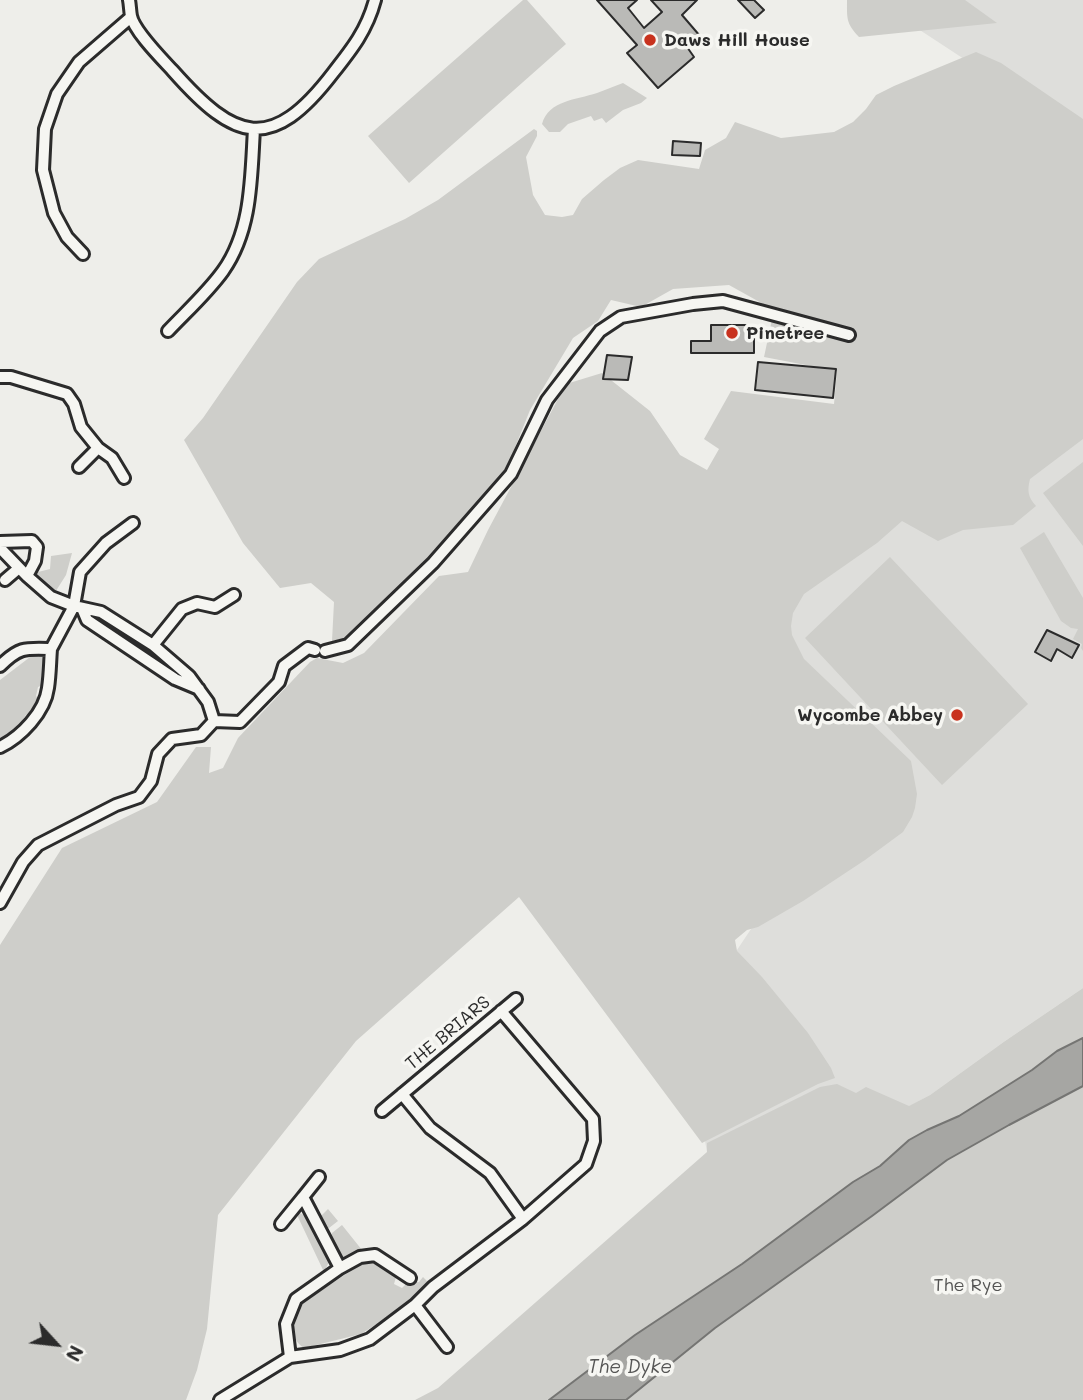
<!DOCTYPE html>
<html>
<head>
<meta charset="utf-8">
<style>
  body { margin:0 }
  #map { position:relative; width:1083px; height:1400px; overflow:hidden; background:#eeeeea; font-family:Mali,sans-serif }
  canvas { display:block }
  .north { position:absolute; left:21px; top:1309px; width:70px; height:70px; -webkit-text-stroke:5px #f6f6f2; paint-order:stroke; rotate:117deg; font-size:19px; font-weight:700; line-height:28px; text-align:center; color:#2b2b2b }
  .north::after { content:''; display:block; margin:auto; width:24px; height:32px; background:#2b2b2b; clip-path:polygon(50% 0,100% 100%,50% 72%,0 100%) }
</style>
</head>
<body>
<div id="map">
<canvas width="1083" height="1400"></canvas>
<div class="north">N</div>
</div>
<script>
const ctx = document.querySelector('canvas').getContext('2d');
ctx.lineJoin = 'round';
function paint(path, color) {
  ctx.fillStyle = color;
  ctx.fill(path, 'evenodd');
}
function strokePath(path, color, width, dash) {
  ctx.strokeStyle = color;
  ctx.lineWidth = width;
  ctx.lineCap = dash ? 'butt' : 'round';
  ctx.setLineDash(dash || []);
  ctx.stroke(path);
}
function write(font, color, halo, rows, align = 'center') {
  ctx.font = font + ' Mali,sans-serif';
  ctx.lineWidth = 7;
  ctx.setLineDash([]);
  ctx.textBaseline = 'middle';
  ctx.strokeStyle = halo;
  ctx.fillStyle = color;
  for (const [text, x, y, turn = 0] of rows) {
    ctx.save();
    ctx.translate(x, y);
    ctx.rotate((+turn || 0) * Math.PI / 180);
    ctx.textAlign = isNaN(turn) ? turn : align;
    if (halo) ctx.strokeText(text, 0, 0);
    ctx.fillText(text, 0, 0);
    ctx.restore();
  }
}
paint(new Path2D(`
  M901,0H1083V137L903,19Z
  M1083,422V988L1005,1041L930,1095L890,1117L707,1152L685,1028L763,911L759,625L896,500Z`), '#dededb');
paint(new Path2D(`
  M523,0H527L566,44L409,183L368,136Z
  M847,0H965L997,23L859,37C846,23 847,19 847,0Z
  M976,52L1001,63L1083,119V439L1030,479C1027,491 1028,497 1036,506L1013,525L963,530L938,541L902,521L877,543L804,594L793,613L791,626L792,635L804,659L911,761L917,794L915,808L912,817L903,832L865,860L803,901L758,927L747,930L735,940L737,951L762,977L808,1033L831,1068L835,1078L818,1084L702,1143L519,897L356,1041L218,1215L207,1329L197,1370L186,1400H0V945L62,848L157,802L196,747H211L209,773L223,768L238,738L310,662L317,658L343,663L364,653L439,576L468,572L488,530L566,384L602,373L650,411L680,455L707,470L719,449L704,439L731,391L834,404L837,371L764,357L774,310L729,285L673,289L641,307L611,300L598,321L573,338L530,410L504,475L452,533L349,638L332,641L334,602L311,583L280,588L243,543L184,440L203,418L297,282L319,259L405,219L438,200L534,129L537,131V136L526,157L533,195L545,215L562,217L573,215L582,199L604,180L620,168L638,160L699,169L705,150L726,138L735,122L781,138L834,132L853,122L866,109L876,95L894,86Z
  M623,83L647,98L641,103L623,110L606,123L602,118L594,121L591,116L568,124L560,132H549L542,124C549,100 576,100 597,93C606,90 614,86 623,83Z
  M1083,462V546L1043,493Z
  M1044,532L1083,598V651L1081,648L1082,644L1073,639L1078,629L1071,628L1061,621L1020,548Z
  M72,553L66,575L54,594L38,580L36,575L38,572L50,569L51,556Z
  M890,557L1028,704L942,785L805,638Z
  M34,654L45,658L47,663L43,685L38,687L36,696L39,700L35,710L26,715L21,722L19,731L12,737L0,738V680Z
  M1083,988V1038L1057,1051L1032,1070L959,1116L927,1130L909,1140L880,1166L853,1182L742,1264L635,1335L549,1400H415L438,1388L707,1152V1143L820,1087L837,1084L856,1093L866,1087L909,1106L930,1095L1005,1041Z
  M1083,1086V1400H626L715,1328L872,1216L947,1160L1009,1125Z
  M328,1209L338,1221L329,1228H326L320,1217Z
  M300,1213L306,1216L328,1259V1264L324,1272L297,1215Z
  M342,1225L362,1250L346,1259L342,1258L331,1237L332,1233Z
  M373,1260L393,1270L396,1277L394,1284L402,1288L406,1284L419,1282L423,1277L429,1283L394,1313L361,1334L304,1348C287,1337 293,1317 302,1303L366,1261Z`), '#cececa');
const water = new Path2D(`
  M1083,1038V1086L1009,1125L947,1160L872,1216L715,1328L626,1400H549L635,1335L742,1264L853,1182L880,1166L909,1140L927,1130L959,1116L1032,1070L1057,1051Z`);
paint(water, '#a6a6a3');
strokePath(water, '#757573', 2);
const building = new Path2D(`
  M597,0H637L628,8L644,28L662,12L651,0H697L682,15L700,36L687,47L694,57L658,88L627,53L637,45Z
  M738,0H754L764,10L755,18Z
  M673,141L701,143L700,156L672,155Z
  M711,325H754V353H691V341H711Z
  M607,355L632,357L628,380L603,379Z
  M758,362L836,369L833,398L755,390Z
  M1047,630L1079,645L1072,658L1057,649L1051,661L1035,652Z`);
paint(building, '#babab7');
strokePath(building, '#2b2b2b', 2);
const street = new Path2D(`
  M129,0C130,5 130,11 131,16C134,31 162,59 173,71C235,141 271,154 333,73C352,49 367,30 375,0
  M83,254L67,237L54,213L43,170L45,129L57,94L79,62L131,17
  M168,331C187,311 208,292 223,271C252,230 251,178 254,129
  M0,377H11L67,394L74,404L81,427L98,448L112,458L124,478
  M79,467L98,448
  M0,542L32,541L37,547L35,561L27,576
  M0,548L27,576L51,597L74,606L51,649C25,648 19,647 0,666
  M5,580L19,568
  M82,608L87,620L175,679L199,689
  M153,645L182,609L197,603L215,607L234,595
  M325,651L348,645L433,563L511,474L547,400L600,331L621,317L693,304L723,301L849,335
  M214,721L240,722L279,682L284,666L308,648L315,650
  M0,747C21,737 45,712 48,688C50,675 50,662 51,649
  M0,903L23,862L38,845L116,805L139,797L151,781L158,754L172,739L201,735L214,721L208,702L189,676L153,645L101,612L74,606L80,572L106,543L133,523
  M402,1094L430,1128L490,1173L523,1219
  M382,1111L516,999
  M303,1197L319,1177
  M281,1224L303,1197L340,1268L296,1299L286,1324L290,1357
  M340,1268L360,1257L375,1255L410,1278
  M415,1305L447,1347
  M220,1400L290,1357L340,1350L370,1339L415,1305L433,1287L523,1219L586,1164L594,1141L593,1119L501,1011`);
strokePath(street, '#2b2b2b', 16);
strokePath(street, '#f6f6f2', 10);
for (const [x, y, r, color] of [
  [650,40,7,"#c8321e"],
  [732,333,7,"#c8321e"],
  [957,715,7,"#c8321e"]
]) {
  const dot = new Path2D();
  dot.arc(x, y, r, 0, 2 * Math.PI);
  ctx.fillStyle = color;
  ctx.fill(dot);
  strokePath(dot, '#f6f6f2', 2.5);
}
write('bold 18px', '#2b2b2b', '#f6f6f2', [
  ["Daws Hill House",664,40],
  ["Pinetree",746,333],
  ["Wycombe Abbey",943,715,"right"]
], 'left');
write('18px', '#2b2b2b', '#f6f6f2', [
  ["THE BRIARS",448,1033,-40]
]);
write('18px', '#545453', '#f6f6f2', [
  ["The Rye",968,1285]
]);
write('italic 19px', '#565655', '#f6f6f2', [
  ["The Dyke",630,1367]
]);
</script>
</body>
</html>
